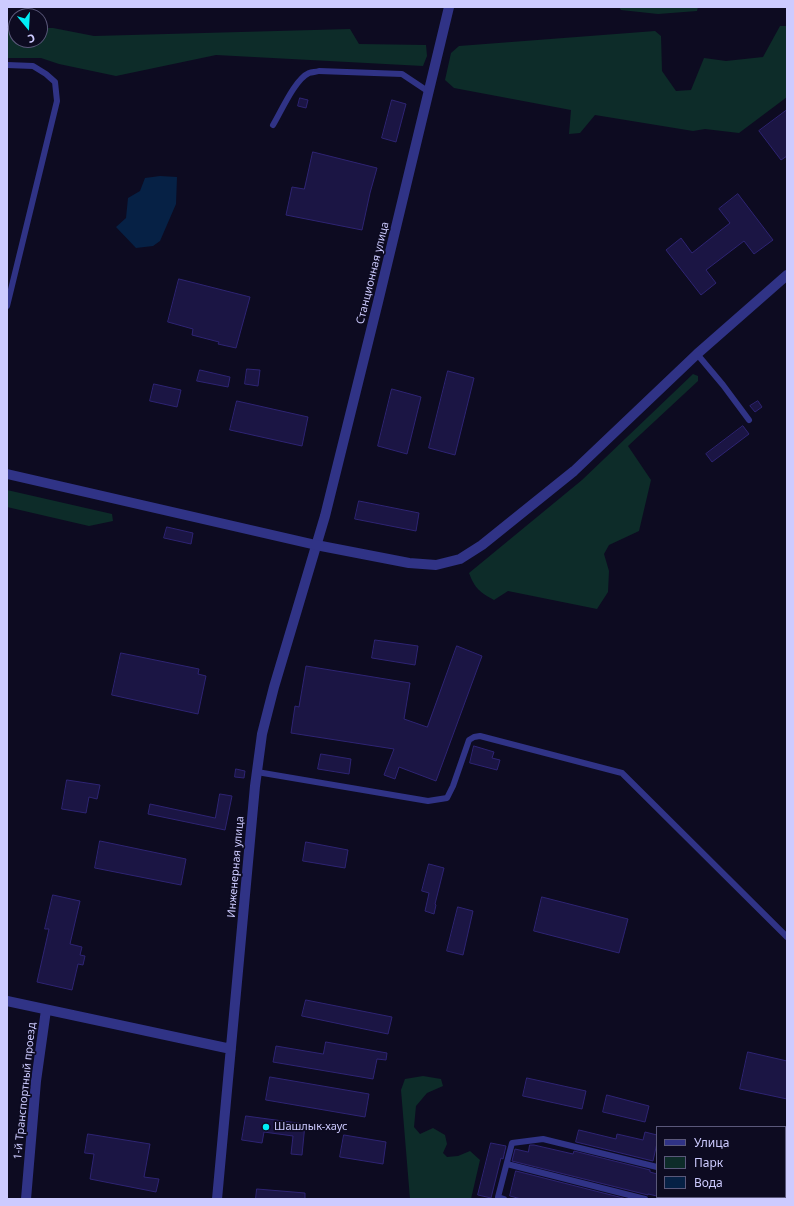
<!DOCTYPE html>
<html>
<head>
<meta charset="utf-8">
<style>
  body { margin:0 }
  #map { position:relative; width:794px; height:1206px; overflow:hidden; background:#0d0b21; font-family:"Noto Sans",sans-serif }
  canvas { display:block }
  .frame { position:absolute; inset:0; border:8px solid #cdcbff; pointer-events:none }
  .legend { position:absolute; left:656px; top:1126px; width:130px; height:72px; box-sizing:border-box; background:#0d0b21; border:1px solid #5a587a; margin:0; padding:5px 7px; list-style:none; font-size:12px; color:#cdcbff }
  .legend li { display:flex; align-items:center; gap:8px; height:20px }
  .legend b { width:20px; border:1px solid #5a587a }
  .north { position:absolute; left:8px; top:8px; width:40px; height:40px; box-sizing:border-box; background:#0d0b21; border:1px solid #5a587a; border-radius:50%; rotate:162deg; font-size:11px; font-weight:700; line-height:16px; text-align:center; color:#cdcbff }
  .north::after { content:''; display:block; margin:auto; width:14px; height:18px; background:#00eef6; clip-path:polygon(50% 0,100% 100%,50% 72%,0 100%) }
</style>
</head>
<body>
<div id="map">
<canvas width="794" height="1206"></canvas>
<div class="frame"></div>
<ul class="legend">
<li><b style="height:5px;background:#303386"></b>Улица</li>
<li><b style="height:11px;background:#0d2c29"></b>Парк</li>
<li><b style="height:11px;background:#062145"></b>Вода</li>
</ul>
<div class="north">С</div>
</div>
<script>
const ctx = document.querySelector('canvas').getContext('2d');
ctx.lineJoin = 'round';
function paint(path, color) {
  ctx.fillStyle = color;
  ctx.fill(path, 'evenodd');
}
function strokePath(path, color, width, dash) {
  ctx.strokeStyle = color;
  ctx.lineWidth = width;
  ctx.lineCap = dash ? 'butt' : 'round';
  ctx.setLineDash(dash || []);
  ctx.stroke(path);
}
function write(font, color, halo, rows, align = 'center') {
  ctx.font = font + ' "Noto Sans",sans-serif';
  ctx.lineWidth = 3.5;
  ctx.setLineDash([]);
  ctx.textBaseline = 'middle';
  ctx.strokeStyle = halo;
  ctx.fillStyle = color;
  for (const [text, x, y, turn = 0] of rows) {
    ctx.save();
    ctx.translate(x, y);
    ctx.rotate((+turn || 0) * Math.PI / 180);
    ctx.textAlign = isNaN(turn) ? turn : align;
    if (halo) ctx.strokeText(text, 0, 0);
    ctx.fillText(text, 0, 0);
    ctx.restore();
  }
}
paint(new Path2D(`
  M619,7H698L697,11L658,14L621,10Z
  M780,26H787V97L739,133L705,129L693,131L595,115L580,133L569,134L571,110L454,88L445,80L451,53L459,46L655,31L661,36L662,71L676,91L691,90L704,58L726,61L763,57Z
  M40,28H53L94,36L350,29L359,44L426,45L427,56L423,66L216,55L116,76L59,64L41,58H7V29H16V40H40Z
  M693,374L698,376V381L628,446L651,480L639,531L609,545L604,554L609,571L608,592L597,609L508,591L494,600C480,592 475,589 469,573L582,480Z
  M7,490L112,514L113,521L89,526L7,507Z
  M423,1076L441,1079L443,1086L427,1093L416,1106L414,1127L420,1134L433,1128L445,1135L447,1144L443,1153L447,1157L458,1156L470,1151L480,1160L471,1199H410L401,1090L405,1079Z`), '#0d2c29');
paint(new Path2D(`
  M160,176L177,177L176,204L160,241L153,246L136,248L116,227L126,218L128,198L140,191L145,178Z`), '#062145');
const building = new Path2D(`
  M300,98L308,100L306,108L298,106Z
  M392,100L406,104L396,142L382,138Z
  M787,110V156L781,160L759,131Z
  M313,152L377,168L370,193L362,230L286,215L292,187L304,189Z
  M738,194L773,240L754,254L744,241L706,270L716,283L701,295L666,250L681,238L692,253L730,223L719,209Z
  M179,279L250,297L236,348L218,344L219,342L192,335L193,329L168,322Z
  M247,369L260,370L258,386L245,384Z
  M200,370L230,377L228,387L197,381Z
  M448,371L474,378L455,455L429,448Z
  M154,384L181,390L177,407L150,401Z
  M392,389L421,397L407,454L378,446Z
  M237,401L308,417L302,446L230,430Z
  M758,401L762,407L755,412L750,406Z
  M743,426L749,434L712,462L706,454Z
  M359,501L419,513L416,531L355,519Z
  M167,527L193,533L191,544L164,538Z
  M375,640L418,646L415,665L372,658Z
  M457,646L482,656L436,781L399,767L395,779L384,775L394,749L291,733L295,706L299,707L306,666L410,683L404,719L427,727Z
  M121,653L199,669L198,674L206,676L198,714L112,695Z
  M474,746L494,752L492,758L500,760L497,770L470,763Z
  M321,754L351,759L349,774L318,769Z
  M236,769L245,771L244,778L235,777Z
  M67,780L100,785L97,799L89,797L86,813L62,809Z
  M220,794L232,796L225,830L148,814L150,804L215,818Z
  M100,841L186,859L181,885L95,868Z
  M306,842L348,850L345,868L303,861Z
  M429,864L444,868L435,904L436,905L434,914L425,911L429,893L422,891Z
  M53,895L80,901L70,944L82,947L80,955L85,956L83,965L78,964L72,990L37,982L49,929H45Z
  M542,897L628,919L619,953L534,931Z
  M458,907L473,911L463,955L447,951Z
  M306,1000L392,1017L388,1034L302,1016Z
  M326,1042L387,1053L386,1060L377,1059L373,1079L273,1062L276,1046L323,1054Z
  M748,1052L787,1061V1099L740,1089Z
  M270,1077L369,1094L365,1117L266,1100Z
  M527,1078L586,1091L582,1109L523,1096Z
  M607,1095L649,1106L645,1122L603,1112Z
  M246,1116L305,1124L302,1155L291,1154L293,1136L264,1132L262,1143L242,1140Z
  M579,1130L616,1139L617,1134L643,1140L645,1132L657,1135V1143L653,1161L576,1142Z
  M88,1134L150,1144L144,1177L159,1179L156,1192L90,1179L94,1154L85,1153Z
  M344,1135L386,1142L383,1164L340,1157Z
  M491,1143L506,1146L503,1159L501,1158L491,1198L478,1195Z
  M530,1145H534L573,1154L574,1151L650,1170V1172L657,1174V1196L648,1194V1195L512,1161L515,1149L528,1152Z
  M516,1171L627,1199H521L510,1196Z
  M257,1189L305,1193V1199H256Z`);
paint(building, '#1b1544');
strokePath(building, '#2e2473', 1);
strokePath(new Path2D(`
  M7,65L33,66L46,74L55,82L57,101L7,306
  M273,125C281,112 295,79 309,73C312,72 316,72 319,71L402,74L429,92
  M697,354L723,385L749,420
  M257,772L428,801L447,798L453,786L469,740L474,737L480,736L622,773L787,937
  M507,1164L645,1199
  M766,1197L768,1199
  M504,1199L498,1197L512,1143L543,1139L657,1167`), '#303386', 6);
strokePath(new Path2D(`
  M7,1001L231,1049
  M26,1199L36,1081L46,1010
  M217,1199L255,786L262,734L274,687L325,516L378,302L449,7`), '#303386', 10);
strokePath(new Path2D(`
  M7,474L316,545L409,563L436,565L460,559L482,545L574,471L697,354L787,275`), '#303386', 10);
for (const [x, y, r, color] of [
  [266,1127,4,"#00eef6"]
]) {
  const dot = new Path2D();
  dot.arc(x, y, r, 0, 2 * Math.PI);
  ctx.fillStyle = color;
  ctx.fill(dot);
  strokePath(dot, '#0d0b21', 1.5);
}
write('11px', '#cdcbff', '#0d0b21', [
  ["Станционная улица",373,273,-76],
  ["Инженерная улица",236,867,-85],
  ["1-й Транспортный проезд",25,1091,-84]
]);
write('11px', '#cdcbff', '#0d0b21', [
  ["Шашлык-хаус",274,1127]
], 'left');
</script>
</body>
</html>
